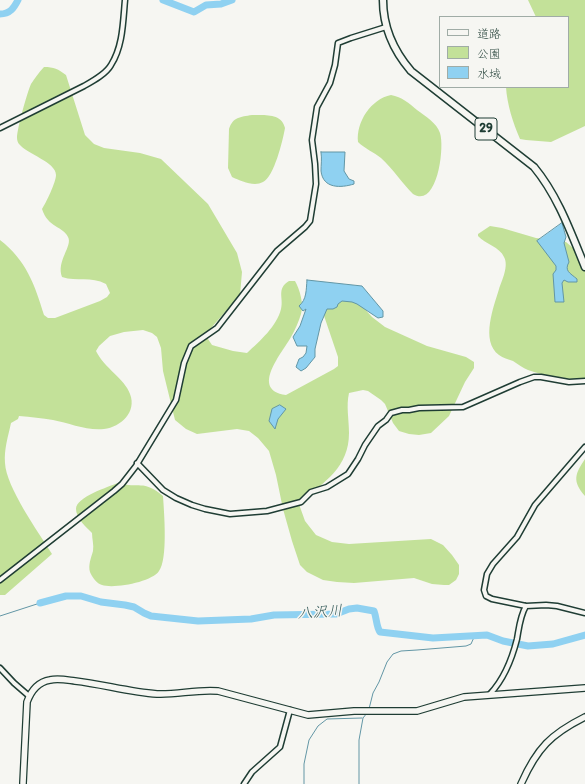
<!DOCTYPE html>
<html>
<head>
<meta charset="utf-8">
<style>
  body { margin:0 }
  #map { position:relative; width:585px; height:784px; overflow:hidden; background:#f6f6f2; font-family:Itim,"Klee One",sans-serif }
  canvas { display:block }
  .legend { position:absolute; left:439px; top:16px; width:130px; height:72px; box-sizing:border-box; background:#f6f6f2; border:1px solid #a0aca6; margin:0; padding:5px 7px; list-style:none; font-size:12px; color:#1f3d34 }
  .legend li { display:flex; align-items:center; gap:8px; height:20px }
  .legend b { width:20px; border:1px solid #a0aca6 }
</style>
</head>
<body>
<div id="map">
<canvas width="585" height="784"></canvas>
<ul class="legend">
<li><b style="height:5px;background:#f6f6f2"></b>道路</li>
<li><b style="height:11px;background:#c3e199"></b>公園</li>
<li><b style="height:11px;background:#8fd1f1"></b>水域</li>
</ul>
</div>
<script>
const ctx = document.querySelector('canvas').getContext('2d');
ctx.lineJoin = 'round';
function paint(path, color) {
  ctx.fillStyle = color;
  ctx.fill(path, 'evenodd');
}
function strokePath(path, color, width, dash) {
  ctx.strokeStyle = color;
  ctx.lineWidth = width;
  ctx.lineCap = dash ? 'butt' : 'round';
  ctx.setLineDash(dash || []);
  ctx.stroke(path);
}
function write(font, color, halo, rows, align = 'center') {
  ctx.font = font + ' Itim,"Klee One",sans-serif';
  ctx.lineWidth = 3;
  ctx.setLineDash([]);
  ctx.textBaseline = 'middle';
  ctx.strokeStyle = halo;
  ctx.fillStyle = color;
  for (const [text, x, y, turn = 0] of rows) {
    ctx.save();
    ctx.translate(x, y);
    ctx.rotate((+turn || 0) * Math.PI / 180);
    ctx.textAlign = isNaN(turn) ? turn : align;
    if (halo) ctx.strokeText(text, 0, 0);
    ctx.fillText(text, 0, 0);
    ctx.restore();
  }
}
paint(new Path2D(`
  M528,0H585V126L551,142L526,140L520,139C513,123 507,104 506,87H568V17H536Z
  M44,67C54,67 58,69 66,75L85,135L94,144L104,148L140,153L161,159L208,204L237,253L242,272L240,295L211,328L208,339L212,345L233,351L247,353C260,341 277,326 281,309C284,298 276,289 289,281H295C300,290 304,304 301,314C299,321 295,330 291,337C283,352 249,390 286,395L334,369L338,366V357L320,304L344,292L363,307L372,317L385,327L427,346L466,357L474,362V368L465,382L449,416L431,433L419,435L409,434L399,431L393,423L385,404L381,400L368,391L363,390L349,393C346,406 349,419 349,433C349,467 325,482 301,501L300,507L305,521L316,535L332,542L349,544L431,539L443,545L452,555L459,565V574L456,580L449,585H444L432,584L414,578L354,583L337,582L323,580L307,572L300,565L292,541L283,509L276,475L269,451L258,438L249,431L237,429L197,434L186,429L175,420L163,371L161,348L157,337L152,333L143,330L124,332L110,336L99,346L96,351C104,368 125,379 130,394C137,412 121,427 104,429C87,431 69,423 53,420C42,418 31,417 19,416L18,419L11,423C8,437 4,449 5,463C6,487 39,533 52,554L5,595H0V240C26,260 35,285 44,315L48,318H55L100,301L107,297L110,293L106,284C91,276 77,282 62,277C56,261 73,246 68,237C63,226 48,228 42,209C46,203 56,182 56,175C56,162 27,154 19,144C18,143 17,140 17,138C17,129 27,93 31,84C35,78 39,72 44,67Z
  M391,95C402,97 409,103 417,110C425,116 437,123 440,133C445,148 437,209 413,194C402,183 393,169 381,158C374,152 365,149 358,142C356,122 371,99 391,95Z
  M252,115C264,115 282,113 285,128C283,140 274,177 263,182C254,187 241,181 232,177L228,168L229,129C233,117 240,117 252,115Z
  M490,226L502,228L536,238L566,242L580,254L585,262V382C567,377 546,377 528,370C523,368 518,364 513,361C508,359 503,358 499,355C480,341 494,306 499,289C502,280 509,266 504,257C500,247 485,244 478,236V234Z
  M585,459V496C572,481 575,474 585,459Z
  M118,483C139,489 143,479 163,496C164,512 168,559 159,571C152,582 114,589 102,585C97,584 92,577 90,572C88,565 91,558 93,551C94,545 92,539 92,533C86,527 76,518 76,509C76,497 108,487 118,483Z`), '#c3e199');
const water = new Path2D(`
  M321,152H345L344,171L349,179L354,181V184C341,188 323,189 321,171C321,165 322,159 321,152Z
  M562,223L566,237L564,243L569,262C564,271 570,273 577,279V282H568L564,280L562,283L564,302H555L553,274L556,270V266L537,241Z
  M307,280L362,286L383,311V317L378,318L357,304L352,302L342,301L338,304L337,307L333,309H327L321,323L315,349V357L306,368L301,371L296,367L299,359L303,357L306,353L307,346H297L293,337L300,326L306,309L303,311L299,306C307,299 306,290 307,280Z
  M280,405L286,409L278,419L275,429L269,421L272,409Z`);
paint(water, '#8fd1f1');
strokePath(water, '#6296a5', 1);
strokePath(new Path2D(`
  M0,616L40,603
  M369,709L373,693L379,682L387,662L393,654L401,651L417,650L466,646L471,644L475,635
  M304,784V764L309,740L318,726L327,719L362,718
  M359,784V740L363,718L367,713`), '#6296a5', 1);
strokePath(new Path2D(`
  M163,0L194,12L206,5L221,4L232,0
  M0,14C10,14 14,8 18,0
  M40,603L66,596H81L101,602L125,605L134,607L144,613L151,616L198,621L251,619L274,615L336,614L349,609L357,608L374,611C377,619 376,626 380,632L433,638L487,635L503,641L528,646L553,644L585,635`), '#8fd1f1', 7);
const street = new Path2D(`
  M0,128L84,86C93,81 106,74 111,65C123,46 123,22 125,0
  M585,447L535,505L517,537L493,564L487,574L484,590L486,596L492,599L526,606L546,605L557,606L585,613
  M137,463L163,490L176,498L192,505L205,509L230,514L267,511L301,502L311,492L327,487L348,474L358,459L365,445L378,426L386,420L391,413L402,410H409L419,408L463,407L520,382L534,377H541L569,382L585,381
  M0,580L114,491L122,484L136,466L176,400L184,363L191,346L217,328L277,251L305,227L310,221L316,184L315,164L312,140L317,107L330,83L335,65L338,43L351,38L386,27
  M0,668L14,683L29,696
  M490,694C504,679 512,659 517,639C519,628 520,616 526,606
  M244,784L252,772L280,747L290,710`);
const secondary = new Path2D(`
  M23,783L27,702C31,691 38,682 50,680C58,678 67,680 75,681C102,684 129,692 157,694C177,695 197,689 218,691L308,715L354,711H417L464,697L585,688
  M521,784C537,748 551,734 585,717`);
const primary = new Path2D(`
  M383,0C383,28 393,50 411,71L534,167C558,196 571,233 585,267`);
strokePath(street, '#1f3d34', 7);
strokePath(secondary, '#1f3d34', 8);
strokePath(primary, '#1f3d34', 9);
strokePath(street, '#f6f6f2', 4);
strokePath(secondary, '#f6f6f2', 5.5);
strokePath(primary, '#f6f6f2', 6);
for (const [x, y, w] of [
  [486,129,22]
]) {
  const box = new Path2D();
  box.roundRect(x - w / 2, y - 11, w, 22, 3);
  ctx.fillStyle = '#f6f6f2';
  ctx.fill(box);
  strokePath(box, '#1f3d34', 1);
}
write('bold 13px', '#1f3d34', null, [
  ["29",486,129]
]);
write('italic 15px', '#355b5a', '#f6f6f2', [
  ["八沢川",320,613,-4]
]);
</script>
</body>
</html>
